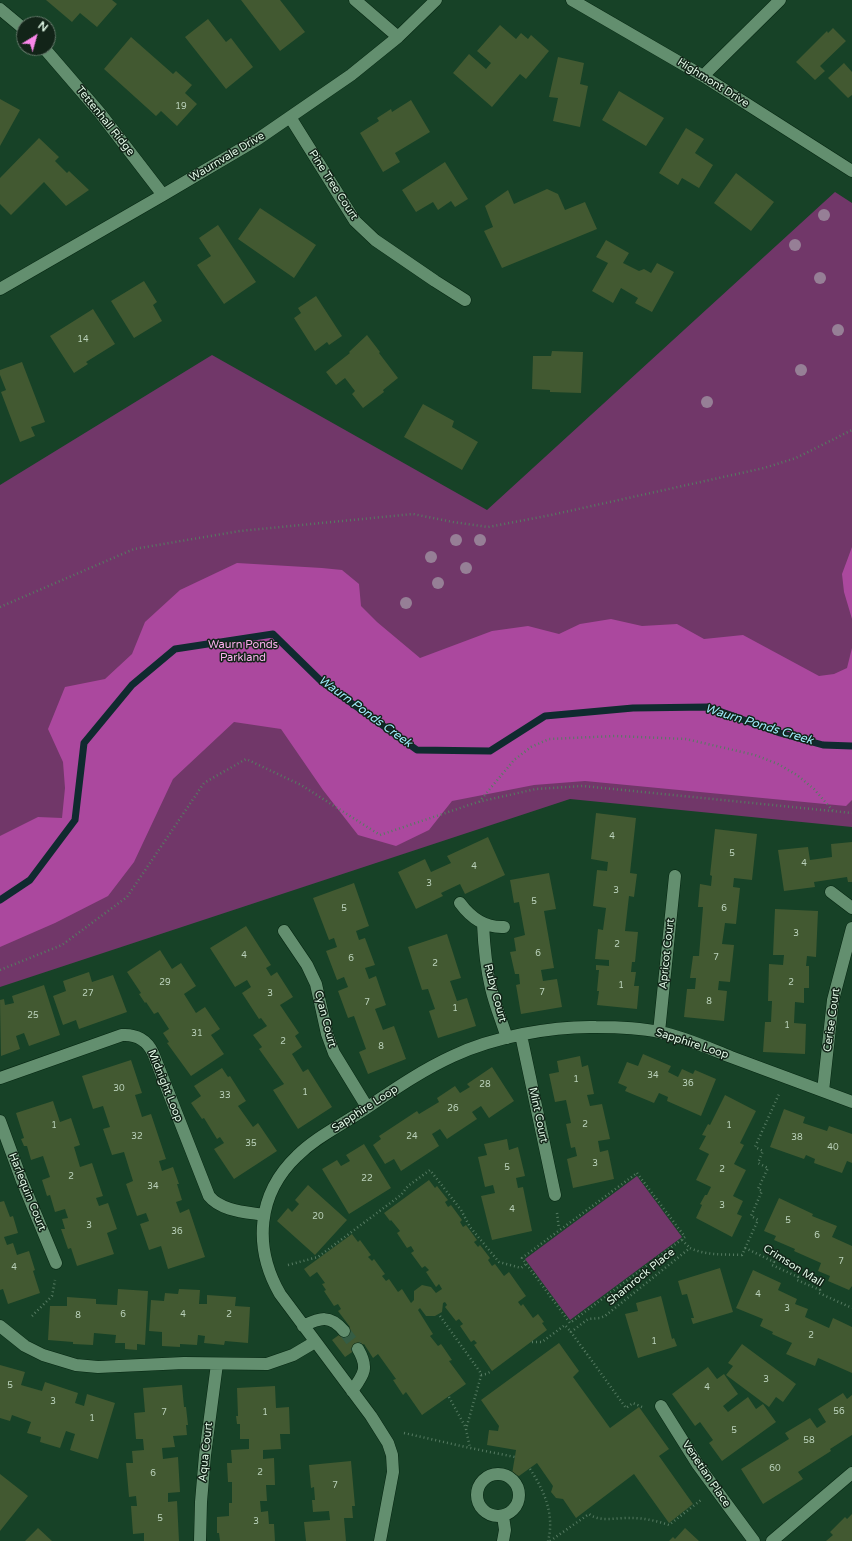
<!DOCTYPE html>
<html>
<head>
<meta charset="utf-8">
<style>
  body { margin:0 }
  #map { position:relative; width:852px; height:1541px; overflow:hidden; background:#174227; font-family:"Varela Round",sans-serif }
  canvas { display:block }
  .north { position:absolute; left:16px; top:16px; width:40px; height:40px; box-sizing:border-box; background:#122418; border:1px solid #65796b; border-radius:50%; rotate:37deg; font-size:11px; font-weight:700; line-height:16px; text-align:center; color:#e2f9e7 }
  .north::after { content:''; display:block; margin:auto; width:14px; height:18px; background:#f987e9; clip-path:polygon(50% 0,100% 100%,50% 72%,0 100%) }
</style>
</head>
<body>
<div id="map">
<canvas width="852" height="1541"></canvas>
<div class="north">N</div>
</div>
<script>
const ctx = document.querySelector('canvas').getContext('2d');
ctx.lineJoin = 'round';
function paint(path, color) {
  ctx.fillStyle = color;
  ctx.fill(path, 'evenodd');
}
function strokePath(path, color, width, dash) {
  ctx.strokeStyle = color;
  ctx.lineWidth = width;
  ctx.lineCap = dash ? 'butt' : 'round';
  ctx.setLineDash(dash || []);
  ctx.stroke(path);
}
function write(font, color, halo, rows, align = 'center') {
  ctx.font = font + ' "Varela Round",sans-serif';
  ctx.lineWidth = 3;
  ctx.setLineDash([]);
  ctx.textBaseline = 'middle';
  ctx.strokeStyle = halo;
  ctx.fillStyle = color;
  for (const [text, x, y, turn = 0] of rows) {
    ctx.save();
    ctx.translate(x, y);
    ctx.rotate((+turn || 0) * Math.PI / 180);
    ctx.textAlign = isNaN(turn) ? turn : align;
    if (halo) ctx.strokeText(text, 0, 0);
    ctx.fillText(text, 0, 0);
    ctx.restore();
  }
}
paint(new Path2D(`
  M835,192L852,203V827L570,799L0,987V485L212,355L487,510Z
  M637,1176L682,1237L570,1320L525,1259Z`), '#713769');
paint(new Path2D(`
  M852,547V619L844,592L842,574Z
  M237,563L322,568L342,570L359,584L361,606L377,622L420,658L492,631L528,626L559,634L580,624L611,619L642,626L677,624L704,639L743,635L819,676L834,674L847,668L852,648V800L846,806L585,781L534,785L452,801L429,830L396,846L358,835L323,790L281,729L234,722L173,779L134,862L108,896L55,923L0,947V836L38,817L62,818L65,788L63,762L48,729L65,687L105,679L132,654L145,622L180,590Z`), '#ab489e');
strokePath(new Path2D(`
  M0,900L30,880L75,820L84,743L132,685L175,649L273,634L322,682L417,750L490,751L545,716L633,708L708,707L780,733L823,745L852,746`), '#102a2f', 7);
paint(new Path2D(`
  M46,0H112L117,4L97,27L80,13L72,22Z
  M241,0H280L305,32L280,51Z
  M208,19L226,42L231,38L253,67L226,89L185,37Z
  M500,25L516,39L521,33L528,39L531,35L549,51L526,79L520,74L492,107L453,73L469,54L486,69L491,63L477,51Z
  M833,28L846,41L820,66L825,71L815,80L796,62L827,31L828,33Z
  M131,37L173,74L176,71L192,85L185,93L197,104L177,126L161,111L156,116L104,69Z
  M558,57L584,63L580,84L588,86L580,127L553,121L558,98L549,97Z
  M844,63L852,72V95L848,98L828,78Z
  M619,91L664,118L646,146L602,120Z
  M0,99L20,110L0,146Z
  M411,100L430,132L395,153L400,162L383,172L360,133L379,121L377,118L391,109L392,112Z
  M686,128L704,139L695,153L713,165L699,188L682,178L678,185L659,173Z
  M39,138L59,157L55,161L67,173L69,171L89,190L66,206L44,182L11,215L0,204V178Z
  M445,162L468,199L455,207L451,201L438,210L433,202L416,212L402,190Z
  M736,173L774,202L751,231L714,203Z
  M547,189L558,194L565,210L585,202L597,229L502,268L484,231L493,227L485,206L508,190L514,204Z
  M260,208L316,245L294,278L238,239Z
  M218,225L256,282L224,304L197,265L211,256L199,238Z
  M606,240L629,253L623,263L639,271L644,269L651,273L657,263L674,272L652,312L635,303L638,298L621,288L613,303L592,291L608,263L596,257Z
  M144,281L157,302L153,305L162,321L134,338L111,301Z
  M316,296L342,336L329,345L327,342L315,351L294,318L301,313L298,308Z
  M93,309L115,344L86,362L88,364L74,373L50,336Z
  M367,335L380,352L379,353L398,378L383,390L384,392L363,408L352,394L355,391L345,378L336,385L326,372L350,353L349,352Z
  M552,351L583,352L581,393L550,392V390L532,389L533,356H551Z
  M22,362L45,422L31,427L35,436L20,442L1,392L6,390L0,375V370Z
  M423,404L454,421L452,427L478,442L462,470L404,437Z
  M596,813L636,818L630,873L637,874L634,897L629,896L625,931L638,932L635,962H632L631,972H636L634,986H639L637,1009L597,1005L599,991H597L599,970H596V965L609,966V960L595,959L598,929L603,930L606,908L593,906L597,870L607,871L608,862L591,859Z
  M715,829L757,834L752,880L734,878L733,887L740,888L736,924L725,923L722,944L734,945L730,982L719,981L718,990L727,991L724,1021L684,1017L687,989H695L696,978H690L693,956H699L703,907H698L700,884L711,886L712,876L710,875Z
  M488,837L505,875L465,894L460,884L441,893L443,896L416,909L398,872L425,859L431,872L451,863L447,856Z
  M852,842V882H848L847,877L814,882L815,887L784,891L778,850L808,847L810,860L832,857L831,844Z
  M549,873L556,909L544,911L554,968L541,970L543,981L557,979L562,1007L521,1014L516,985L520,984L519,974H515L510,952L516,951L514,938L525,935L519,902L514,903L510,880Z
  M354,883L369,926L356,931L359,940L365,938L375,965L365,968L369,979L376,976L386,1005L375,1009L383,1030L394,1026L406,1059L368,1074L359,1052L366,1049L354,1016L348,1018L338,991L348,987L344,977L337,980L326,951L337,947L334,938L329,940L313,898Z
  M775,909L818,911L816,957L807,956L806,966H809V988H804V1003L795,1002L794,1023L806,1024L805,1054L763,1052L765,1022H771L772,1001H768L769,964L783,965L784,955H773Z
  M246,926L271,965L266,968L271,976L277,972L293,997L280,1005L299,1033L295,1036L302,1047L292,1054L303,1072L308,1069L332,1107L298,1129L273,1090L284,1084L259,1049L262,1047L253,1035L267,1026L261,1018L259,1019L242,993L251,987L247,980L235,987L210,948Z
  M447,934L461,978L450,981L457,1001L467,998L476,1026L438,1038L429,1011L435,1009L428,989L422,990L408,947Z
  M160,950L172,969L181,963L196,986L184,994L196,1013L205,1007L220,1029L211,1035L224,1054L191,1076L167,1043L169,1042L163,1033L169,1029L158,1012L154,1014L146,1002L145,1003L139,994L141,993L127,972Z
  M89,972L92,982L113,975L127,1012L79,1029L76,1020L63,1025L53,996L66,991L63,981Z
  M44,985L60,1035L29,1046L24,1033L16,1036L20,1049L1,1056L0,1000L4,999L5,1005L14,1003L12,996Z
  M643,1054L671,1066L668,1072L678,1077L682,1069L693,1074L695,1070L716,1079L701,1116L667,1101L668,1097L659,1093L654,1103L625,1091L627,1087L618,1083L627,1062L638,1066Z
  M580,1056L582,1067L588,1065L594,1094L587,1095L590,1106L602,1104L610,1139L598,1141L600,1152L608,1150L614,1179L573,1188L567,1159L577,1156L575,1147L571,1148L566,1124L571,1123L566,1100L555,1102L549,1074L559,1072L557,1061Z
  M131,1060L142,1093L135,1095L142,1117L151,1114L166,1159L159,1161L162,1171L173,1167L179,1184H177L182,1200L176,1202L180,1213L189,1209L205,1257L168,1269L161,1246L149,1250L140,1224L149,1221L146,1213L137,1216L126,1184L133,1181L124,1152L112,1155L103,1129L110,1127L103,1106L93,1109L82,1076Z
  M492,1067L514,1101L489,1118L481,1106L472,1112L477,1119L447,1139L440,1129L432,1134L439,1146L401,1171L394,1159L385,1164L373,1145L381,1139L379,1136L417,1111L419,1114L439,1102L437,1098L455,1086L460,1093L470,1087L467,1084Z
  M222,1068L228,1077L230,1076L246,1101L238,1106L253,1127L258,1123L277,1151L234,1179L214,1149L224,1143L220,1137L217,1139L204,1118L202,1119L191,1103L201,1096L194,1086Z
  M725,1095L756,1111L740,1143L744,1145L734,1164L746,1170L733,1196L743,1201L737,1214L742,1216L732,1237L696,1218L702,1205L700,1204L705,1195H707L711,1187L696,1180L709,1154L699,1149L706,1136L702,1135L708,1124L710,1125Z
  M53,1101L60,1122L71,1118L80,1145L74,1147L80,1167L92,1163L103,1196L96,1198L99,1206L108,1203L117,1229L107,1233L114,1254L77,1266L71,1248L68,1249L61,1229H65L62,1219L68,1218L65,1209L55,1212L50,1195L47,1196L42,1180L50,1177L43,1156L31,1160L27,1146H24L21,1139L24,1138L16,1113Z
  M784,1109L805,1117L803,1123L827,1131L829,1126L852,1134V1163L847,1161L842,1173L814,1163L815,1159L806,1155L804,1159L770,1147Z
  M507,1139L509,1150L518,1147L525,1176L516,1178L518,1188L523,1187L532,1231L492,1240L481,1196L495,1193L493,1185L485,1187L478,1157L487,1155L484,1144Z
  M364,1144L391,1188L349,1214L322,1169L337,1160L341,1166L350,1161L346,1155Z
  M429,1180L435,1188L437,1186L448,1200L445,1202L448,1207L451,1205L462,1220L460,1222L463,1227L466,1225L477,1240L474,1242L478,1247L480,1245L490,1258L488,1260L492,1266L495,1264L504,1276L509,1272L526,1296L518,1302L521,1306L523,1304L533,1318L538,1314L544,1322L542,1323L547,1330L492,1371L474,1345L477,1343L474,1340L471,1342L460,1326L463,1324L459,1319L456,1321L445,1307L447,1305L445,1302L443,1303L442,1312L435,1316H426L420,1308L418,1310L433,1334L430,1336L438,1346L441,1344L452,1360L449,1361L466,1384L422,1415L406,1392L403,1395L393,1380L396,1379L378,1354L373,1358L364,1344L345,1357L332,1340L350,1327L338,1311L341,1309L338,1304L334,1306L324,1291L326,1290L322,1284L325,1283L317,1272L310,1277L304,1269L352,1234L358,1242L360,1240L371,1255L368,1257L372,1261L374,1259L385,1274L382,1276L386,1281L389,1279L398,1292L402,1289L411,1303L414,1300V1291L422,1285L431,1287L436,1293L442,1289L439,1284L436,1287L426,1272L429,1270L425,1266L422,1268L411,1253L414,1251L411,1246L407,1248L397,1233L400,1231L391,1220L390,1221L384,1213Z
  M308,1185L347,1220L315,1255L277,1221L288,1208L292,1212L299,1204L295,1200Z
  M779,1198L813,1214L812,1216L837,1226L832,1237L852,1246V1286L849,1290L828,1281L830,1276L818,1271L821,1263L794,1251L795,1249L774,1240L776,1236L764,1231Z
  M4,1201L10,1217L13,1216L18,1233L4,1237L7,1245L13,1243L17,1255L29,1251L35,1270L33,1271L40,1293L8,1304L3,1289L0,1290V1202Z
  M720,1268L733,1312L693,1324L691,1318H694L687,1294L682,1295L678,1281Z
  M753,1270L781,1283L778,1290L797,1299L795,1304L808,1309L805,1317L829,1328L833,1318L852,1327V1373L818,1358L815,1366L786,1354L792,1343L772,1334L773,1332L760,1326L763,1319L736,1308Z
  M118,1289L148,1291L145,1345L137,1344V1350L125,1349V1343H115L116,1335L94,1333L93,1345L73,1344V1342L48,1340L50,1306H67V1297L96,1299V1304L117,1305Z
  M179,1289L200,1290L199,1304H207V1295L236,1297L235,1306L250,1307L248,1343L225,1341L224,1345L204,1343L205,1336L198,1335L197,1345L180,1344V1347L162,1346V1332L149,1331L151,1300L164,1301L165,1293L178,1294Z
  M661,1296L672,1339L674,1338L677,1346L638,1358L625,1314L638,1311L636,1303Z
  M559,1343L579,1371L573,1377L610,1428L639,1407L669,1449L659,1456L693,1504L669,1523L634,1474L576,1518L563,1499L556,1498L551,1492L553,1486L537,1463L519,1476L512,1474L516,1450L487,1445L489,1430L498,1431L499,1426L481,1400Z
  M742,1344L796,1384L783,1402L776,1397L769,1407L726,1375L733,1366L728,1363Z
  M0,1365L25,1372L21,1385L42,1391L45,1382L78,1393L75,1403L84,1406L87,1394L115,1403L98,1459L70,1450L75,1434L66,1431L60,1448L40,1442L41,1437L27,1433L31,1422L12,1415L10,1421L0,1418Z
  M708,1367L717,1379L724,1374L738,1394L723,1406L728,1412L748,1397L756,1409L763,1404L776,1422L722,1461L709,1443L713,1440L700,1422L695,1426L672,1394Z
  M182,1385L184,1407H186L188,1425H186L187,1435L173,1436L175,1447L162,1448L163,1459L178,1457L180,1492L168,1493V1502L177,1501L179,1541H144V1533L133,1534L131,1506H137L136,1496L129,1497L126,1463H133L132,1451L144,1450L143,1439H136L134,1413L145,1412L143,1388Z
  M275,1386L276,1408L289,1407L290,1434H280L281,1449L263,1450V1459L274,1458L275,1485H266L267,1501H260L261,1512L268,1511L269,1524H274L275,1541H220L219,1533H217V1517L229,1516V1503H232V1482H228L227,1463H232L231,1450L249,1449V1439H240V1424H237L236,1416H238L237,1388Z
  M843,1393L847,1399L852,1395V1435L830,1449L831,1451L798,1472L803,1479L763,1504L741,1469L789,1439L785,1433L810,1418L817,1428L826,1422L818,1409Z
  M351,1461L355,1506H352L353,1518H344L346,1541H306L304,1522L330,1520L329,1511L313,1512L312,1500H315L314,1487L311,1488L309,1465Z
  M0,1474L28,1496L0,1531Z
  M852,1514V1541H826L833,1535L830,1532L845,1517L847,1519Z
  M38,1528L52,1541H25Z
  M685,1528L699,1541H669L673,1537L675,1539Z`), '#425931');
strokePath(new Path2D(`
  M344,1331L358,1349`), '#355d44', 12, [12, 6]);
const minor = new Path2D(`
  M355,0L398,37
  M572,0L703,76L852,171
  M0,9L24,29
  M44,48L100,113L163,195
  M703,76L780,0
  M290,117L355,221L375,240L435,281L465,300
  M0,289L163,195L258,139L351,75L398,37L436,0
  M831,892L852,908
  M460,903C471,918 485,928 504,927
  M483,924C484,946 486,967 491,988C495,1005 502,1022 507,1038
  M284,931L307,965L316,984L327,1034L334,1053L367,1107
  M659,1032L675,876
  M521,1035L555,1195
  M0,1078L122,1035C136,1034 147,1040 153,1053L209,1196C221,1211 246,1212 264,1215
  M823,1091L833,1000L852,928
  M0,1121L22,1181L56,1263
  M0,1326L25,1346L43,1355L76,1365L98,1367L184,1363L267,1364L293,1355L315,1342
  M303,1326C320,1318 330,1314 344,1331
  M352,1391C364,1374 369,1368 358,1349
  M661,1406L698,1465L754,1541
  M477 1495a21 21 0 1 1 42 0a21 21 0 1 1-42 0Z
  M503,1516L505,1530L503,1541
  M200,1541L201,1502L205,1455L217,1364
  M380,1541L393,1472L392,1455L388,1443L371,1416L280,1294C253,1247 257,1194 297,1156C315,1138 338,1127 359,1113C389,1093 420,1071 453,1056C493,1037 552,1026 596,1027C617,1027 640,1028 660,1032C684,1037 708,1048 731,1057C772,1072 812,1087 852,1102
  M772,1541L852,1473`);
strokePath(minor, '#062712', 13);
strokePath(new Path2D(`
  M0,607L134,549L240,531L413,514L453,522L488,527L551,515L764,468L796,458L852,430
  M479,802L514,760L531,747L549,739L615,736L686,739L755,755L778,764L797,775L814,789L834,812
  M0,970L62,945L127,897L204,783L246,759L301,785L380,835L478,802L536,789L583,786L852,813
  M637,1173L685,1237L570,1323L522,1258Z
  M557,1213L559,1229
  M682,1240L690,1248
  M745,1248L774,1262L772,1265L798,1277L797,1280L820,1290L819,1293L852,1308
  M288,1265L318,1257L401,1195L408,1186L430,1170L461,1210L470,1227L499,1262L521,1268L526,1264
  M32,1316L52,1296L55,1280
  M440,1316L480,1372L481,1376L466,1429L470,1448
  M532,1342H542L565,1325L571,1332
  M481,1375L486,1374L492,1371
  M449,1397L466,1428
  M642,1407L633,1403L626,1408L571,1332L588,1319L600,1318L605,1316L690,1248C707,1256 724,1254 742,1255L758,1220L751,1216L762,1191L758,1189L768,1168L758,1163L763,1151L755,1147L779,1094
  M404,1433L470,1448L515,1457
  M530,1469C544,1490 555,1515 548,1541
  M550,1541L589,1514C601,1523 618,1517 632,1518C644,1518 657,1521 669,1525L701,1500`), '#567b62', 2.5, [1, 3]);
strokePath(minor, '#638f6f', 12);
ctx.fillStyle = '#967f96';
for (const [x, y] of [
  [824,215],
  [795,245],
  [820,278],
  [838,330],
  [801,370],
  [707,402],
  [456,540],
  [480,540],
  [431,557],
  [466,568],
  [438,583],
  [406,603]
]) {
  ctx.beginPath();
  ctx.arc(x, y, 6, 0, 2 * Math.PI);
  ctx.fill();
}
write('9px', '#bad1ba', null, [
  ["19",181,107],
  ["14",83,340],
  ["4",612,837],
  ["5",732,854],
  ["4",804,864],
  ["4",474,867],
  ["3",429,884],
  ["3",616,891],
  ["5",534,902],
  ["5",344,909],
  ["6",724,909],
  ["3",796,934],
  ["2",617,945],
  ["6",538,954],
  ["4",244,956],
  ["7",716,958],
  ["6",351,959],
  ["2",435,964],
  ["29",165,983],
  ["2",791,983],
  ["1",621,986],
  ["7",542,993],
  ["27",88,994],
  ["3",270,994],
  ["8",709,1002],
  ["7",367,1003],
  ["1",455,1009],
  ["25",33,1016],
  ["1",787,1026],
  ["31",197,1034],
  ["2",283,1042],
  ["8",381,1047],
  ["34",653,1076],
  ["1",576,1080],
  ["36",688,1084],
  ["28",485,1085],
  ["30",119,1089],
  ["1",305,1093],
  ["33",225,1096],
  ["26",453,1109],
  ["2",585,1125],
  ["1",54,1126],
  ["1",729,1126],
  ["32",137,1137],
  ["24",412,1137],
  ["38",797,1138],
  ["35",251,1144],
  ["40",833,1148],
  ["3",595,1164],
  ["5",507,1168],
  ["2",722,1170],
  ["2",71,1177],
  ["22",367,1179],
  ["34",153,1187],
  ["3",722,1206],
  ["4",512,1210],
  ["20",318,1217],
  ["5",788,1221],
  ["3",89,1226],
  ["36",177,1232],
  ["6",817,1236],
  ["7",841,1262],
  ["4",14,1268],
  ["4",758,1295],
  ["3",787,1309],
  ["6",123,1315],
  ["4",183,1315],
  ["2",229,1315],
  ["8",78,1316],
  ["2",811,1336],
  ["1",654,1342],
  ["3",766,1380],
  ["5",10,1386],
  ["4",707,1388],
  ["3",53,1402],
  ["56",839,1412],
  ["7",164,1413],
  ["1",265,1413],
  ["1",92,1419],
  ["5",734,1431],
  ["58",809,1441],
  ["60",775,1469],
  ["2",260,1473],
  ["6",153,1474],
  ["7",335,1486],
  ["5",160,1519],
  ["3",256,1522]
]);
write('11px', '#e2f9e7', '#122418', [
  ["Highmont Drive",713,83,32],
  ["Tettenhall Ridge",105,121,51],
  ["Waurnvale Drive",227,157,-31],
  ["Pine Tree Court",333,185,57],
  ["Apricot Court",667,954,-84],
  ["Ruby Court",495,993,75],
  ["Cyan Court",325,1019,75],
  ["Cerise Court",832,1020,-82],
  ["Sapphire Loop",692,1044,18],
  ["Midnight Loop",165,1086,68],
  ["Sapphire Loop",365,1109,-33],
  ["Mint Court",538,1115,78],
  ["Harlequin Court",27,1192,68],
  ["Crimson Mall",793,1266,32],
  ["Shamrock Place",641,1277,-39],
  ["Aqua Court",206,1452,-84],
  ["Venetian Place",706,1474,56]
]);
write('11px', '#fdb1f0', '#122418', [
  ["Waurn Ponds",243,645],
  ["Parkland",243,658]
]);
write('italic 12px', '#9deafb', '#122418', [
  ["Waurn Ponds Creek",365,712,36],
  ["Waurn Ponds Creek",759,725,17]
]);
</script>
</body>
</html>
